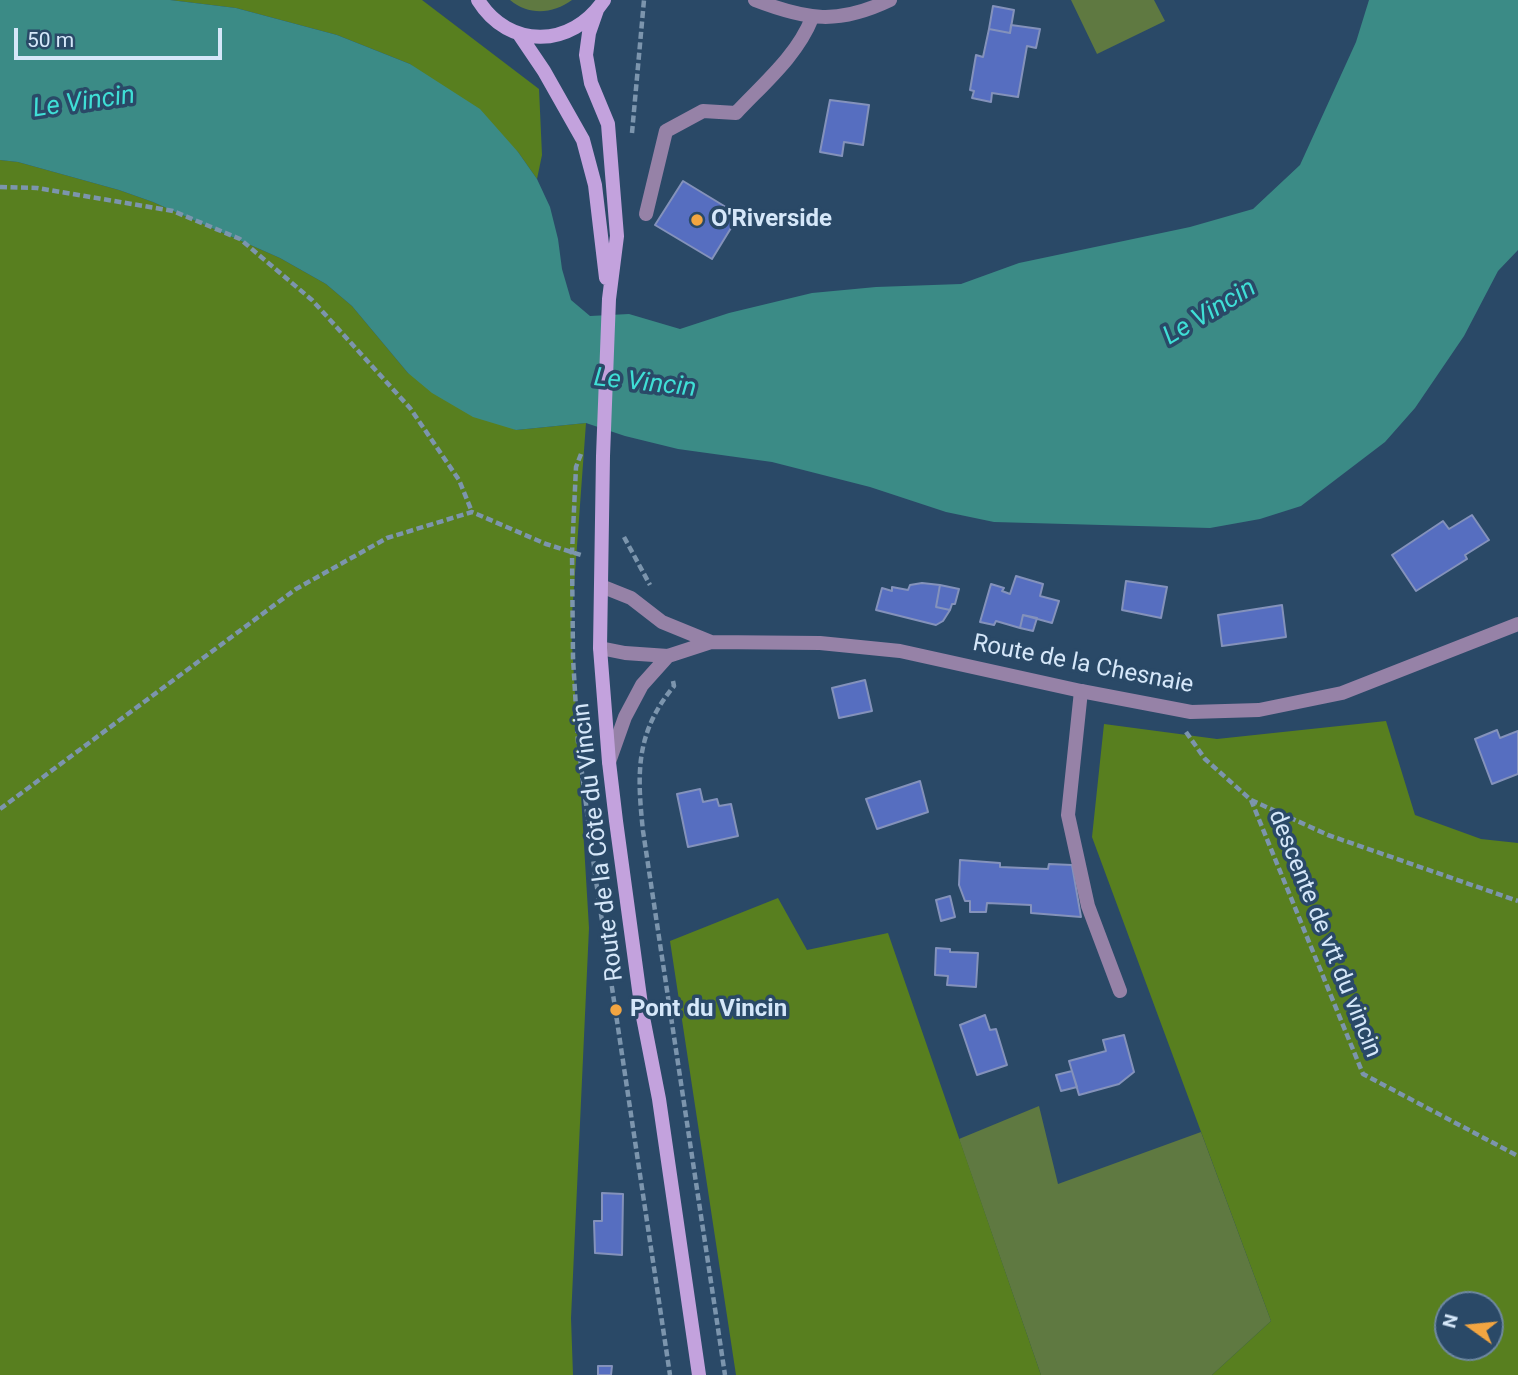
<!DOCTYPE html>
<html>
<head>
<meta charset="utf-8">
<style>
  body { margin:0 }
  #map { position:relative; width:1518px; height:1375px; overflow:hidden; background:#2a4967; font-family:Roboto,sans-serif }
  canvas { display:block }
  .north { position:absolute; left:1434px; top:1291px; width:70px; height:70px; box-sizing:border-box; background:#2a4967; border:2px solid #6e88a1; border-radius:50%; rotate:285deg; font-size:19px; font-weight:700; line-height:28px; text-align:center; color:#d5e7f9 }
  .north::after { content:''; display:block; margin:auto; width:24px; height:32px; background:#f2a541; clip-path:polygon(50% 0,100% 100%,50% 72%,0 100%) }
  .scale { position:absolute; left:14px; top:28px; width:208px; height:32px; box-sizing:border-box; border:4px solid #d5e7f9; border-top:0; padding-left:9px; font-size:21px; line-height:24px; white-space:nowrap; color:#d5e7f9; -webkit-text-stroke:5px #2a4967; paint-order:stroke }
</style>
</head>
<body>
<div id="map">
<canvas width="1518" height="1375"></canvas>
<div class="north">N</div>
<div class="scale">50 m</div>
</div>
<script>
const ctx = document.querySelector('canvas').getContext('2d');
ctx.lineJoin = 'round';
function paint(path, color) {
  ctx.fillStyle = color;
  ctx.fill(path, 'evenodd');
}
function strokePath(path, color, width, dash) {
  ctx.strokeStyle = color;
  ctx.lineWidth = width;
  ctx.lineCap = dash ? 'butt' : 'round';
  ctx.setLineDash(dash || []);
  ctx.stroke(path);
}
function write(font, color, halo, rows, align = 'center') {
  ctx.font = font + ' Roboto,sans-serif';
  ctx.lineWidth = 7;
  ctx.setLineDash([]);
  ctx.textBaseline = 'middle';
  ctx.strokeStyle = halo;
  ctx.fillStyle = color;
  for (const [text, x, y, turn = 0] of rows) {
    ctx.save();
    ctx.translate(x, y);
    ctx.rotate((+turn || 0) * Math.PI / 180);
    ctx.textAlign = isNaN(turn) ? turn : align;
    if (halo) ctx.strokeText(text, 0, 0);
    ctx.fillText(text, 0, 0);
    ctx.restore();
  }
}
paint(new Path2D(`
  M510,0H572C553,14 529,16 510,0Z
  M1071,0H1154L1165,21L1097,54Z
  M1039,1106L1058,1184L1201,1132L1271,1321L1212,1375H1041L959,1139Z`), '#5f7941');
paint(new Path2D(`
  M170,0H422L539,89L542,155L537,179L518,152L410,64L337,35L236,8Z
  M0,160L18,162L119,190L153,202L280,258L326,284L352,306L408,373L516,430L586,423L571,628L589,928L571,1318L573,1375H0Z
  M1386,721L1415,815L1481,839L1518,843V1375H1212L1271,1321L1092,837L1104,724L1217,739ZM1448,1305H1490V1347H1448Z
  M778,898L807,950L888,933L1041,1375H736L670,941Z`), '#587f1f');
paint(new Path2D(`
  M0,0H170L236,8L337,35L410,64L480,109L518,152L537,179L550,207L558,239L562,269L571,300L590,316L629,314L680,329L729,313L812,293L876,287L961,284L1019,263L1190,227L1253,209L1300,165L1356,42L1369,0H1518V250L1498,271L1464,336L1415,408L1385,442L1301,506L1260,519L1210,528L994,522L946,512L870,487L772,462L678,449L625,436L586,423L516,430L473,417L432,393L408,373L352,306L326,284L280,258L153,202L119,190L18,162L0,160Z`), '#3b8b86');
const building = new Path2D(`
  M993,6L1014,10L1010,33L989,29Z
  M1011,25L1040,29L1036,48L1027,46L1018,97L992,93L991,102L972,98L974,91L970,90L976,55L983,57L989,29L1010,33Z
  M830,100L869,105L863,145L844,142L842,156L820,152Z
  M683,181L739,215L712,259L655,225Z
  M1472,515L1489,540L1465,555L1467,559L1416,591L1392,555L1443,521L1449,529Z
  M1016,576L1043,584L1040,596L1059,601L1052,623L1023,615L1020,628L996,621L994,625L980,622L991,584L1004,588L1002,591L1010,594Z
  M1126,581L1167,587L1161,618L1122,610Z
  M922,583L940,585L936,607L950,610L943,621L936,625L876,610L882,588L892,591V587L908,590L910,585Z
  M940,585L959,589L955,604H952L950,610L936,607Z
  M1282,605L1286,637L1222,646L1218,615Z
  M1023,615L1037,618L1033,631L1020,628Z
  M865,680L872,711L839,718L832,688Z
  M1497,730L1500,738L1518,731V774L1492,784L1475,739Z
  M920,781L928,812L877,829L866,799Z
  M700,789L703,802L717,799L719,806L731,804L738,836L688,847L677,794Z
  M960,860L1000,863V867L1048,869L1049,864L1072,865L1081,917L1031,913V905L987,903L986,912H970V901H965L959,885Z
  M950,896L955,917L941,921L936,900Z
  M936,948L950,949V952L978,953L976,987L947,985L948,976L935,975Z
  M985,1015L990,1030L996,1029L1007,1065L977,1075L960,1025Z
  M1124,1035L1134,1072L1119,1084L1079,1095L1069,1061L1106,1051L1103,1040Z
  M1072,1071L1077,1087L1061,1091L1056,1075Z
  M602,1193L623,1194L622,1255L595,1253L594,1221H602Z
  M598,1366H612L611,1375H598Z`);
paint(building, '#566ec0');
strokePath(building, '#8492bb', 2);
strokePath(new Path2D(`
  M632,133L644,0
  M0,187L37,188L173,211L240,239L312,300L410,408L459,480L472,512
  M581,454L576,467L572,553L573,658L578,742L595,874L670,1375
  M624,537L650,585
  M673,681L674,686C635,733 637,774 643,831L725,1375
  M1186,732L1205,759L1251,800L1328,835L1518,901
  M1251,800L1363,1074L1518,1156
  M0,809L296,589L387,538L472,512L546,544L581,555`), '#7c95ad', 4.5, [7, 3.5]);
strokePath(new Path2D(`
  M646,214L666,131L703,111L736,113C763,84 797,56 812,18`), '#9682a7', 14);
strokePath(new Path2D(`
  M755,0C807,20 838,25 890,0
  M1081,691L1068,815L1088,906L1120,991`), '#9682a7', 14);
strokePath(new Path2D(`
  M601,586L631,598L662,622L711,642
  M600,648L625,653L668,656L711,642L820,643L900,651L1081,691L1191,712L1259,710L1342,693L1518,624
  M609,762L625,717L642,685L668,656`), '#9682a7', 14);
strokePath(new Path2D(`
  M478,0C509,50 572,48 604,0
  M597,10L589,33L586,55L591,83L608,124L617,236L609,299L603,456L600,648L609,762L616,821L642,1012L659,1099L699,1375
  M519,34L544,71L583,140L595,185L606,278`), '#c3a2dd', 14);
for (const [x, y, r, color] of [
  [697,220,7,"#f2a541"],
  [616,1010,7,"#f2a541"]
]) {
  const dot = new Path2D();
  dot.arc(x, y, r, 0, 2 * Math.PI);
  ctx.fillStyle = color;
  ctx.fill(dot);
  strokePath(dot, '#2a4967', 2.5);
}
write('bold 24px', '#d5e7f9', '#2a4967', [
  ["O'Riverside",711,220],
  ["Pont du Vincin",630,1010]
], 'left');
write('24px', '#d5e7f9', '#2a4967', [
  ["Route de la Chesnaie",1083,665,11],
  ["Route de la Côte du Vincin",599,842,-97],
  ["descente de vtt du vincin",1324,934,68]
]);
write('italic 26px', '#3fdfd6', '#2a4967', [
  ["Le Vincin",84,103,-8],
  ["Le Vincin",1210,313,-31],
  ["Le Vincin",645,384,6]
]);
</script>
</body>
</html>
